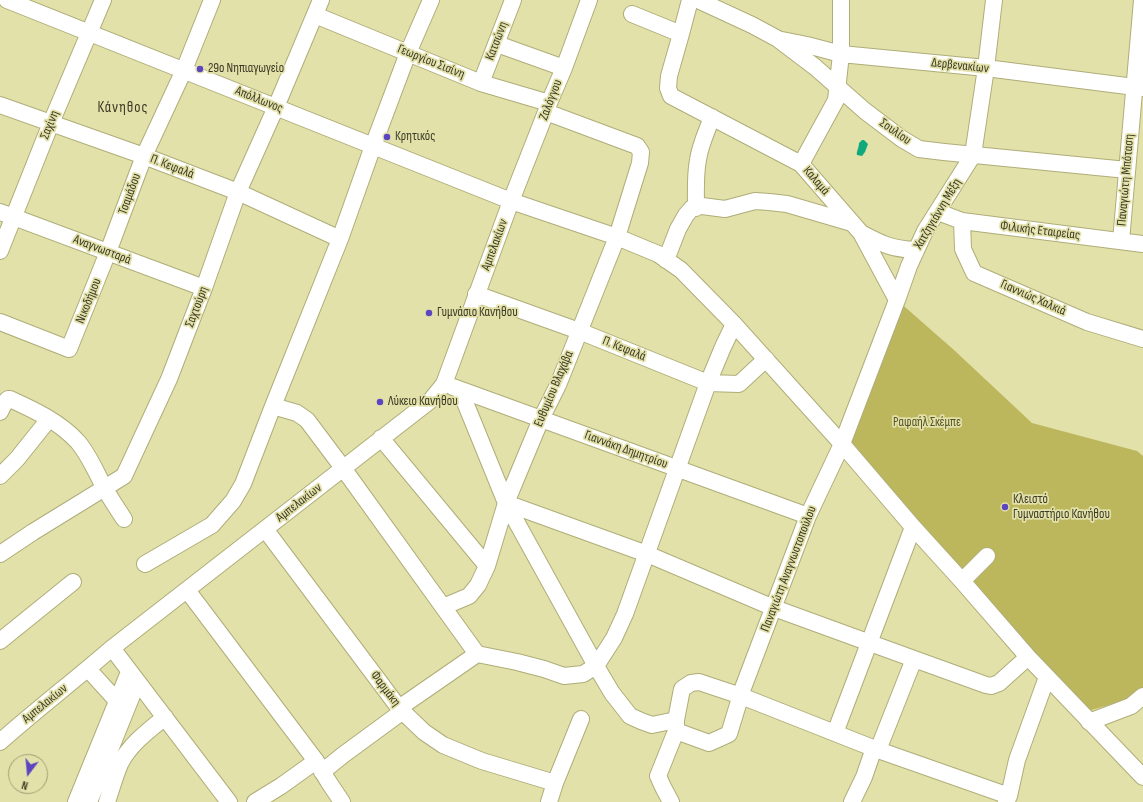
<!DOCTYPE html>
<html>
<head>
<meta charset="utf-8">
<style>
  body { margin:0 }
  #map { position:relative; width:1143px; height:802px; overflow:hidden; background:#e3e1aa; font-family:"Sofia Sans Condensed",sans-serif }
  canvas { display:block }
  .north { position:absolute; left:8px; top:754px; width:40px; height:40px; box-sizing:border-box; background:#e3e1aa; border:1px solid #9f9e74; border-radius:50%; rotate:196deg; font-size:11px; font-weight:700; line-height:16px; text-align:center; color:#3a3923 }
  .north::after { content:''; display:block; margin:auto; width:14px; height:18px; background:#5b46bf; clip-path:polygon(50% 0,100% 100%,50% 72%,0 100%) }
</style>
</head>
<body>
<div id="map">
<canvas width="1143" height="802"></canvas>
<div class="north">N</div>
</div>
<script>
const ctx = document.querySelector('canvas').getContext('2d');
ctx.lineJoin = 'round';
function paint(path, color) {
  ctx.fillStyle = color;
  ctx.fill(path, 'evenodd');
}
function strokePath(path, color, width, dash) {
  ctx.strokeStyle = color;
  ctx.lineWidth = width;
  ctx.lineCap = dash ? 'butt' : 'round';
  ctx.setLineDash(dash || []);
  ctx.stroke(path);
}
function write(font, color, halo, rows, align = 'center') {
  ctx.font = font + ' "Sofia Sans Condensed",sans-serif';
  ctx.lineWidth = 3.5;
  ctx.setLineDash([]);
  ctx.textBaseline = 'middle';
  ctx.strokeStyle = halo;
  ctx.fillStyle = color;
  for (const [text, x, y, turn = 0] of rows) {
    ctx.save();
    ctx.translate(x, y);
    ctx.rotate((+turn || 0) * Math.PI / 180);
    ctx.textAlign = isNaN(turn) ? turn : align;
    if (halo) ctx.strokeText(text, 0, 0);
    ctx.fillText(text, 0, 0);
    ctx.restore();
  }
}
paint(new Path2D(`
  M897,300L954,350L1032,423L1137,451L1143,456V690L1133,698L1081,713L842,444Z`), '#bcb75c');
paint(new Path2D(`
  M862,140H864L868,144L865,152L862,156L857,155C856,152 859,148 859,143Z`), '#10a97c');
const minor = new Path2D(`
  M7,0L511,201L617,237L658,254L681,270L734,324L842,444L913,527L962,581L1028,657L1143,777
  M690,0L681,34L669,76L668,88L671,96L801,164L861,233L897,300
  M698,0L752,25L778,39L815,67L865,111L902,139L919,149L944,152L1127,170
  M632,14L681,34
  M315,15L481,83L549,103
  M782,40L807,45L841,54L986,68L1143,88
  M497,44L564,68
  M481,83L513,0
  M0,105L144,156L238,192L340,239
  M801,164L836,100L841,54V0
  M696,208C696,192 695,175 698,160C700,145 707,131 712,117
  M0,212L204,288
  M938,212L962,221L1143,244
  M962,221L963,249L974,273L1087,322L1143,339
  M861,233C882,244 891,249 916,250
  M1121,241L1142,0
  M0,251L51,123L103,0
  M666,260L678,229L686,215L692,208L702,206L725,209L755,201L769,202L787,204L852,223
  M476,294L579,331L708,383L739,384L766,359
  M0,322L69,349L108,252L144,156L184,70L212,0
  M453,387L808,516
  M460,390L506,503L596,666L612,693L630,716L641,721L652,725L676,720V731L658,776L663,787L671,802
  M273,406L297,413L307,420L343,468L477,654L517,662L544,669L564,676L583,674L596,666L614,638L625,614L708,383L723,347L734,324
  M0,412L5,402L8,399H10C34,410 60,422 78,442C89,455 96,472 104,487C110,498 117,508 124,519
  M381,438L487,566
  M0,476L17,459L49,419
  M506,503L647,554L774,608L914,659L878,750
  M265,529L399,708L424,732L443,745L482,761L555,783
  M0,554L33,532L124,476L169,379L204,288L238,192L276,107L321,0
  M145,564L212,525L233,501L243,484L273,406L340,239L373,146L408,53L431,0
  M962,581L987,556
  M187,590L316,761L328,781L342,802
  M443,607L469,596L478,585L487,566L506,503L541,419L558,385L617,237L640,163L641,152L637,146L546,112
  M0,641L73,582
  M112,648L229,802
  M914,659L986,685L991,686L999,683L1028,657
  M88,669L117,701
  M399,708L477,654
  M676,720L682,689L691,683L699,682L741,696L878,750L1009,796
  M1089,722L1131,706L1143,696
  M676,731L709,743L729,734L743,688L808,516L842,444L897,300L909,266L925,231L973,155L986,68L994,0
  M835,733L913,527
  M0,742C36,710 75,680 112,648L431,400L444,384L511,201L546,112L549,103L564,68L589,0
  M322,772L343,755L403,711
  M76,802L129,672
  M89,802L137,683
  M107,802C111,790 115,776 120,764C130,744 148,731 165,717
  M255,802L281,786L316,761
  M549,802L555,783L581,719
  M852,802L864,777L874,748
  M1006,802L1009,796L1017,760L1047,677`);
strokePath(minor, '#afad78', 18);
strokePath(minor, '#fff', 16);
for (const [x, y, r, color] of [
  [200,69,4,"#5b46bf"],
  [387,137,4,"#5b46bf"],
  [429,313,4,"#5b46bf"],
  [380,402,4,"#5b46bf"],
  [1005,507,4,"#5b46bf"]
]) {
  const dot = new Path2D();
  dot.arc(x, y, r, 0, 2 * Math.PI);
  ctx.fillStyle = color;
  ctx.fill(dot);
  strokePath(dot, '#e3e1aa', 1.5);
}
write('13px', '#3a3923', '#e3e1aa', [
  ["Κατσώνη",497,41,-69],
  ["Γεωργίου Σισίνη",431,62,22],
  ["Δερβενακίων",960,66,6],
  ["Απόλλωνος",259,100,22],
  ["Ζαλόγγου",551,100,-69],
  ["Σαχίνη",50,125,-68],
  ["Σουλίου",895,132,35],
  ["Π. Κεφαλά",172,167,21],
  ["Παναγιώτη Μπόταση",1126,180,-85],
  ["Καλαμά",816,181,49],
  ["Τσαμάδου",130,194,-70],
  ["Χατζηγιάννη Μέξη",938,214,-59],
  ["Φιλικής Εταιρείας",1040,231,7],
  ["Αμπελακίων",495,245,-70],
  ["Αναγνωσταρά",102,250,21],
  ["Γιαννιώς Χαλκιά",1033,298,24],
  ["Νικοδήμου",89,301,-68],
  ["Σαχτούρη",197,307,-69],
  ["Π. Κεφαλά",624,349,22],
  ["Ευθυμίου Βλαχάβα",554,389,-67],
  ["Γιαννάκη Δημητρίου",626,450,20],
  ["Αμπελακίων",299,503,-38],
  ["Παναγιώτη Αναγνωστοπούλου",789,569,-69],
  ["Φαρμάκη",385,689,53],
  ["Αμπελακίων",45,704,-39]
]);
write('13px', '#3a3923', '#e3e1aa', [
  ["29ο Νηπιαγωγείο",208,69],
  ["Κρητικός",395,137],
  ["Γυμνάσιο Κανήθου",437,313],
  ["Λύκειο Κανήθου",388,402],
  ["Κλειστό",1013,500],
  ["Γυμναστήριο Κανήθου",1013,515]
], 'left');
write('13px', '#555225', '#e3e1aa', [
  ["Ραφαήλ Σκέμπε",927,423]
]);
ctx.letterSpacing = '1px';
write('15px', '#3a3923', '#e3e1aa', [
  ["Κάνηθος",123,108]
]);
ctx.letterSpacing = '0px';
</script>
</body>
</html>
